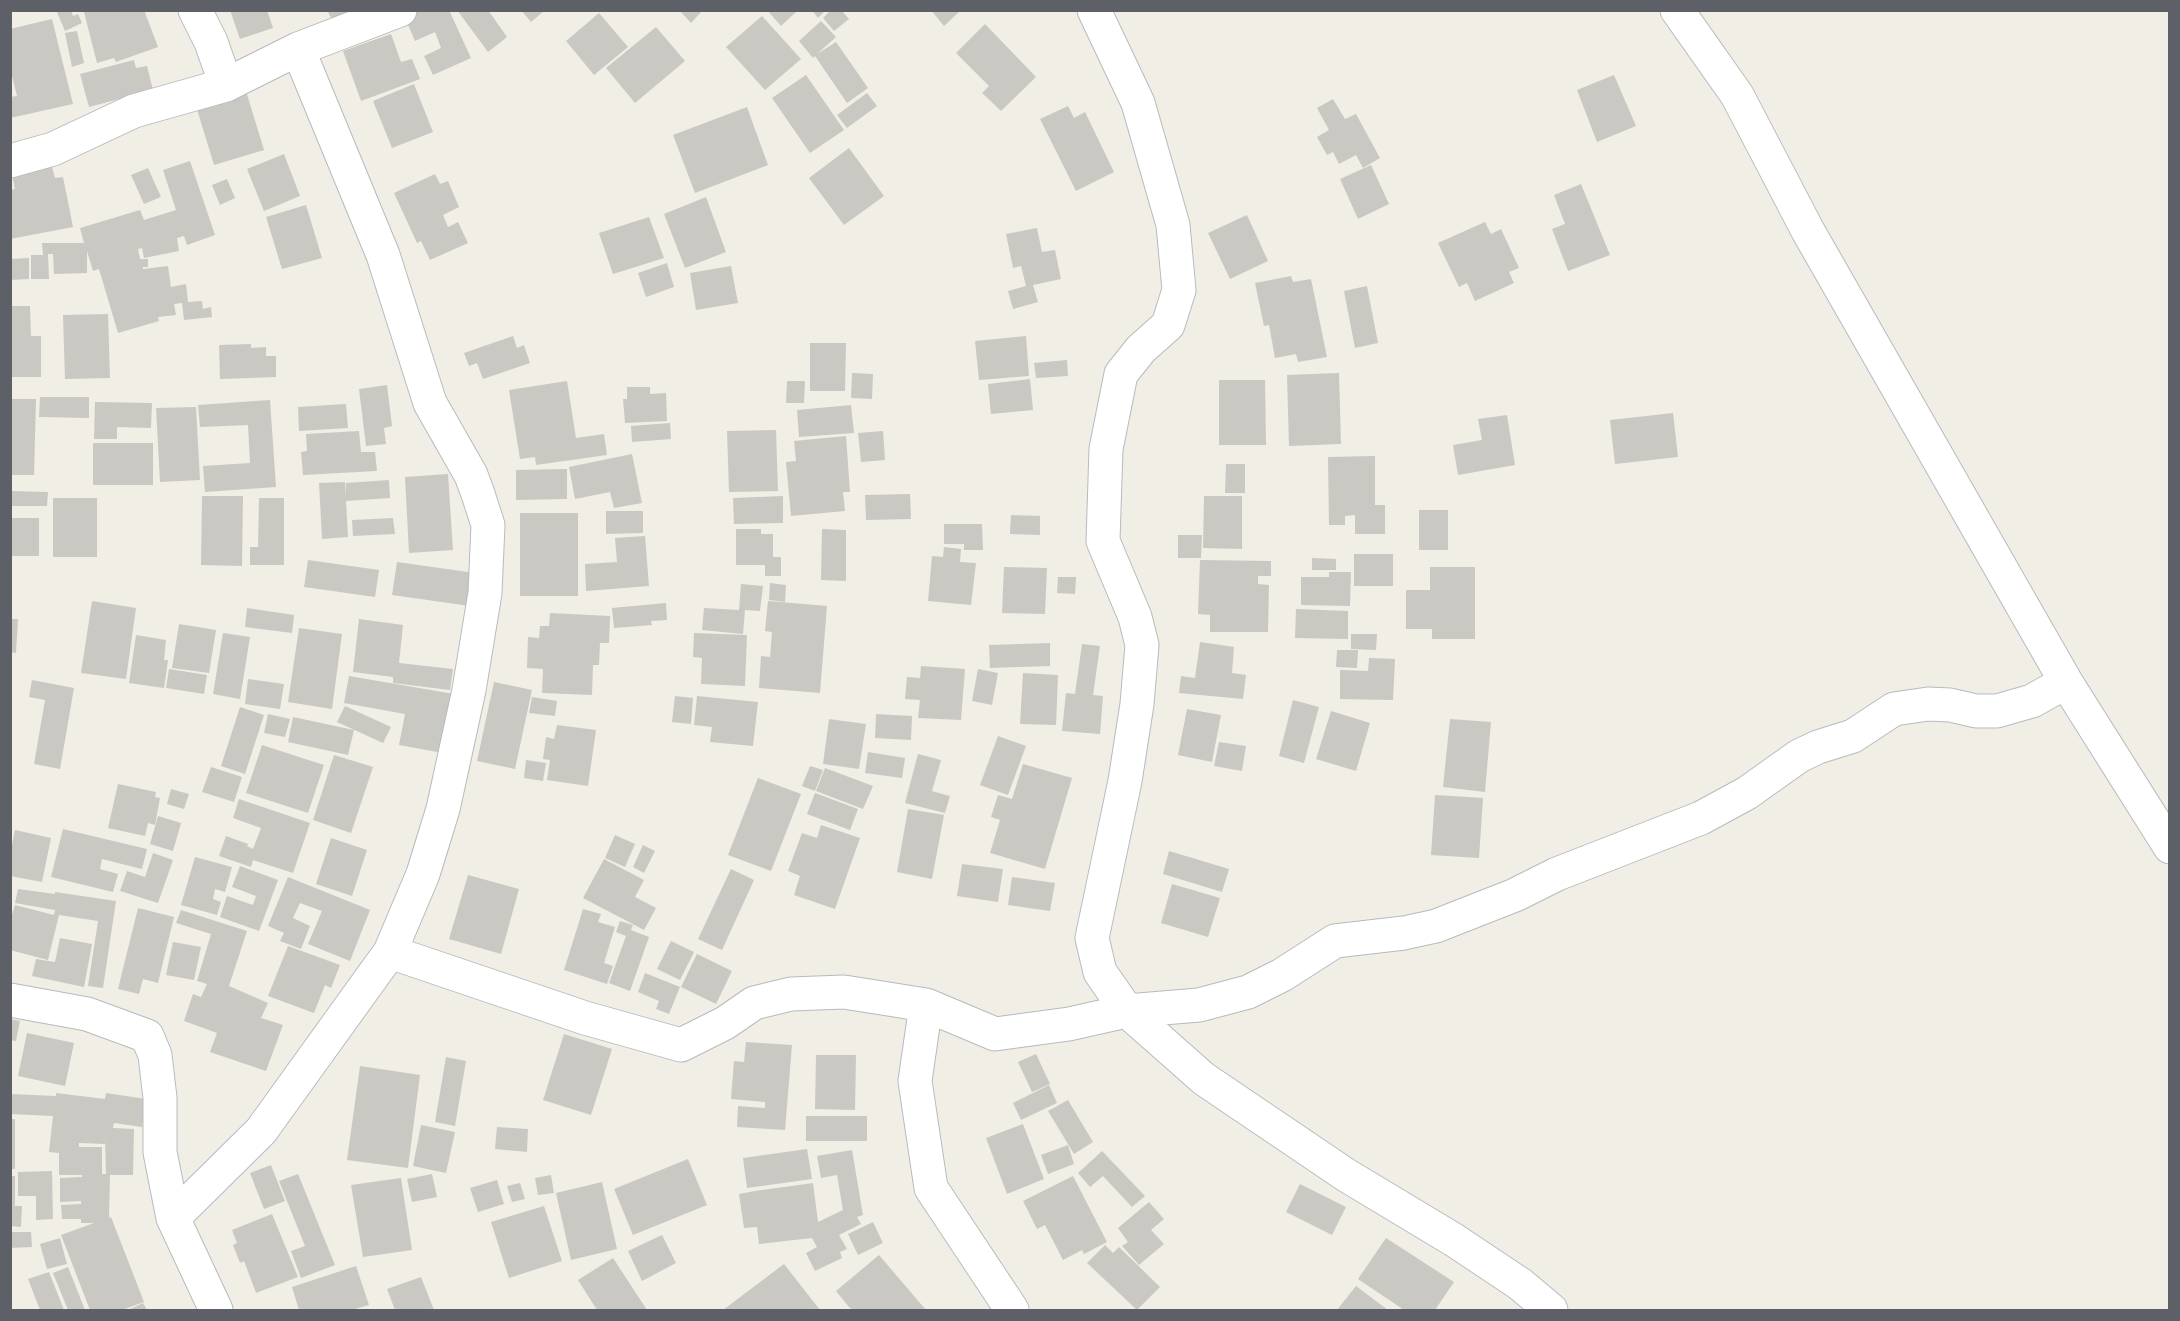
<!DOCTYPE html>
<html>
<head>
<meta charset="utf-8">
<style>
  body { margin:0 }
  #map { position:relative; width:2180px; height:1321px; overflow:hidden; background:#f0eee5; font-family:"Titillium Web",sans-serif }
  canvas { display:block }
  .frame { position:absolute; inset:0; border:12px solid #5d6066; pointer-events:none }
</style>
</head>
<body>
<div id="map">
<canvas width="2180" height="1321"></canvas>
<div class="frame"></div>
</div>
<script>
const ctx = document.querySelector('canvas').getContext('2d');
ctx.lineJoin = 'round';
function paint(path, color) {
  ctx.fillStyle = color;
  ctx.fill(path, 'evenodd');
}
function strokePath(path, color, width, dash) {
  ctx.strokeStyle = color;
  ctx.lineWidth = width;
  ctx.lineCap = dash ? 'butt' : 'round';
  ctx.setLineDash(dash || []);
  ctx.stroke(path);
}
paint(new Path2D(`
  M56,10H71L73,16L78,14L82,23L65,31Z
  M90,10H144L158,47L116,62L114,58L97,63L84,12Z
  M230,10H267L273,28L240,39Z
  M327,10H356L333,22Z
  M422,10H449L471,58L433,75L424,56L441,48L435,32L415,41L405,18Z
  M457,10H488L507,37L488,52Z
  M521,10H545L531,22Z
  M679,10H703L691,23Z
  M767,10H798L781,26Z
  M812,10H826L818,18Z
  M831,10H841L849,19L834,31L823,18Z
  M931,10H961L944,26Z
  M599,13L628,47L594,75L566,41Z
  M762,16L801,59L765,90L726,47Z
  M52,19L73,104L10,118V97L17,96L10,68V29Z
  M821,21L836,37L817,54L836,42L868,88L847,103L815,56L813,58L799,41Z
  M985,24L1036,77L1001,111L982,93L989,86L956,53Z
  M656,27L685,61L635,103L606,68Z
  M77,31L84,63L72,67L65,33Z
  M391,34L401,62L412,59L420,79L361,101L343,51Z
  M134,60L136,68L147,66L153,90L89,107L80,74Z
  M806,75L844,130L810,153L772,98Z
  M1614,75L1636,126L1597,142L1577,90Z
  M414,84L433,132L392,148L373,101Z
  M246,91L264,150L214,165L196,106Z
  M867,93L877,106L847,128L837,115Z
  M1333,99L1345,119L1356,114L1380,158L1363,168L1356,155L1339,164L1333,152L1327,155L1317,137L1329,130L1317,108Z
  M1068,106L1074,118L1085,112L1114,172L1076,191L1040,119Z
  M747,107L768,165L695,193L673,135Z
  M849,148L884,196L844,225L809,178Z
  M284,154L300,196L264,211L247,169Z
  M190,161L215,235L187,245L184,236L177,238L179,251L144,258L142,248L138,249L140,259H148V267H143V269L168,266L171,287L186,284L188,302L202,301L203,309L211,307L212,317L184,320L182,303L174,304L176,315L158,317L159,321L118,333L99,269L93,271L87,251V273L54,274L53,254H48L49,279H31V255H43L42,243H84L80,228L140,210L144,220L176,210L163,170Z
  M1371,165L1389,204L1358,219L1340,179Z
  M52,167L55,178L63,177L73,227L10,239V190L15,189L12,175Z
  M148,168L161,197L144,204L131,175Z
  M435,174L440,184L448,181L459,207L443,215L448,227L458,222L468,243L430,260L421,241L417,243L394,193Z
  M227,179L235,198L220,205L212,185Z
  M1581,184L1610,255L1568,271L1552,229L1565,224L1554,195Z
  M706,197L726,252L685,268L664,214Z
  M306,205L322,258L282,269L266,217Z
  M1247,215L1268,261L1230,279L1208,233Z
  M649,217L664,258L613,274L599,233Z
  M1485,222L1491,234L1501,229L1519,268L1509,272L1514,283L1475,301L1467,283L1459,287L1438,243Z
  M1037,228L1042,252L1055,250L1061,279L1033,285L1038,302L1013,309L1008,291L1026,286L1021,266L1013,268L1006,234Z
  M29,258V279L10,280V259Z
  M667,263L674,287L646,297L638,273Z
  M731,266L738,303L696,310L690,273Z
  M1291,276L1293,282L1311,279L1327,357L1298,362L1296,354L1275,358L1269,325L1264,326L1255,283Z
  M1367,286L1378,343L1355,348L1344,291Z
  M10,306H30L31,336H41V377H10Z
  M108,314L110,378L65,379L63,315Z
  M513,336L517,348L524,345L530,363L483,379L477,363L469,366L464,353Z
  M1026,336L1029,376L979,380L975,341Z
  M810,343H846L845,391H810Z
  M251,344V348L266,347V356H276V377L220,379L219,345Z
  M1067,360L1068,376L1036,378L1034,363Z
  M852,373L873,374L872,399L851,398Z
  M1339,373L1341,444L1289,446L1287,375Z
  M1030,379L1033,410L991,414L988,384Z
  M1219,380H1265L1266,445H1219Z
  M567,381L576,438L604,434L607,455L536,465L535,457L520,459L509,390Z
  M787,381H805L804,403H786Z
  M387,385L392,426L384,428L386,444L366,446L359,389Z
  M627,387H650V394L666,393L667,421L625,423L623,399H627Z
  M40,397H89V418L39,417Z
  M10,399H36L34,475H10Z
  M270,400L276,487L205,492L203,466L250,463L248,425L200,427L198,405Z
  M95,402L152,403L151,428L117,427V439H94Z
  M346,404L348,428L299,431L298,407Z
  M851,405L854,433L799,437L797,410Z
  M196,407L200,480L160,482L156,408Z
  M1673,413L1678,457L1615,464L1610,420Z
  M1507,415L1515,465L1458,475L1453,445L1482,440L1478,419Z
  M670,423L671,439L632,442L631,426Z
  M776,430L778,491L729,492L727,431Z
  M359,431L361,452H375L377,471L303,475L301,452L307,451L306,434Z
  M883,431L885,460L861,462L858,433Z
  M846,436L850,492H843L845,511L791,516L786,462L796,461L794,441Z
  M93,443H153V485H93Z
  M632,454L642,503L614,508L610,492L575,499L569,467Z
  M1375,456V505H1385V534H1355V515L1345,516V525H1329L1328,457Z
  M1226,464H1245V493H1225Z
  M567,469V499L516,500V470Z
  M448,474L453,550L409,553L405,477Z
  M389,480L390,498L346,501L348,537L322,539L319,483L345,482L346,497V483Z
  M10,491L48,492L47,506H10Z
  M910,494L911,519L866,520L865,495Z
  M202,496H243L242,566L201,565Z
  M783,496V523L734,524L733,498Z
  M1204,496H1242V549L1203,548Z
  M53,498H97V557H53Z
  M259,498H284V565H250V547H258Z
  M1419,510H1448V550H1419Z
  M606,511H643V533L606,534Z
  M520,513H578V596H520Z
  M1011,515L1040,516V535L1010,534Z
  M10,518H39V556H10Z
  M393,518L395,534L353,536L352,520Z
  M944,524H982L983,550H964V544H944Z
  M736,529H761V534H773V557H781V576H765V565H736Z
  M822,529L846,530V581L821,580Z
  M1178,535H1202L1201,558H1178Z
  M645,536L649,586L586,591L585,564L617,562L615,538Z
  M944,547L961,549L960,562L976,563L971,605L928,601L932,556L943,557Z
  M1354,554H1393V586H1354Z
  M1312,558L1336,559V570H1312Z
  M308,560L379,570L375,597L304,587Z
  M1200,560L1271,561V576H1258V584L1269,585L1268,632H1210V615L1198,614Z
  M397,562L475,573L470,606L392,595Z
  M1004,567L1047,568L1045,614L1002,613Z
  M1430,567H1475V639H1432V629H1406V590H1430Z
  M1329,572H1351L1350,606L1301,605V577H1329Z
  M1058,577H1076L1075,594L1057,593Z
  M770,583L786,585L785,602L769,600Z
  M741,584L763,586L760,611L745,610L743,634L702,630L704,608L739,610Z
  M92,601L136,608L126,679L81,673Z
  M768,601L827,606L820,693L759,688L761,656L770,657L772,632L765,631Z
  M666,603L667,620L651,621L652,625L614,628L612,608Z
  M247,608L294,615L292,633L245,627Z
  M1296,609L1348,611V639L1295,638Z
  M550,613L610,616L609,643H600L599,665H593L592,695L542,693L543,669L527,668L528,637L539,638L540,626H549Z
  M10,619H18L16,653L10,652Z
  M359,619L403,625L399,663L453,669L450,690L393,683V677L353,672Z
  M179,624L216,630L209,673L172,668Z
  M299,628L342,634L332,709L288,702Z
  M223,633L250,637L240,699L213,694Z
  M694,633L747,635L745,686L701,684L702,658L693,657Z
  M1351,634H1377L1376,650L1351,649Z
  M136,635L166,640L164,660H168L164,688L129,683Z
  M1200,642L1234,647L1232,673L1246,675L1243,699L1179,693L1181,676L1195,678Z
  M1050,643V666L990,668L989,645Z
  M1082,644L1100,646L1093,695L1103,696L1100,734L1062,731L1066,693L1075,694Z
  M1337,650H1358L1357,668L1336,667Z
  M1369,658L1395,659L1393,700L1340,699V670L1368,671Z
  M921,666L965,669L961,720L918,718L920,700L905,699L907,677L920,678Z
  M169,669L207,675L204,694L166,688Z
  M978,669L998,673L992,705L972,701Z
  M1023,673L1058,675L1056,725L1020,724Z
  M349,676L454,694L443,753L399,745L405,714L344,703Z
  M248,679L284,684L280,709L245,704Z
  M32,680L74,688L60,769L34,764L45,700L29,697Z
  M494,682L532,690L515,769L477,761Z
  M675,696L693,698L691,724L672,722Z
  M697,696L758,702L753,746L710,742L712,727L694,725Z
  M532,697L557,701L555,716L529,713Z
  M1293,700L1319,707L1304,763L1279,756Z
  M345,706L391,727L383,743L337,722Z
  M240,707L264,715L245,774L221,766Z
  M1187,709L1221,715L1212,762L1178,755Z
  M1331,711L1370,723L1356,771L1316,759Z
  M268,714L290,719L285,737L264,733Z
  M876,714L912,716L911,740L875,738Z
  M293,717L354,730L348,755L288,742Z
  M829,719L866,724L859,769L823,764Z
  M1450,719L1491,722L1485,792L1443,787Z
  M557,725L596,730L588,786L547,780L550,760L543,759L546,737L554,739Z
  M998,736L1026,746L1008,795L980,785Z
  M1219,742L1246,746L1242,771L1214,766Z
  M262,745L324,765L308,813L246,793Z
  M868,752L905,758L902,778L865,773Z
  M918,754L941,760L932,791L950,796L945,813L905,803Z
  M334,755L373,767L351,833L313,820Z
  M526,760L546,763L543,781L524,778Z
  M1023,764L1072,778L1045,869L990,853L1000,820L991,817L998,795L1012,799Z
  M810,766L823,770L815,791L802,786Z
  M211,767L242,777L234,802L202,792Z
  M825,768L873,786L863,809L816,791Z
  M758,778L801,794L771,871L728,855Z
  M118,784L156,792L155,797L160,798L155,825L148,823L145,836L108,828Z
  M171,789L189,794L184,809L167,804Z
  M815,793L858,809L850,830L807,814Z
  M1435,795L1483,798L1479,858L1431,855Z
  M239,799L310,823L293,873L253,860L251,867L219,856L226,836L248,844L247,846L253,849L261,828L233,818Z
  M908,809L944,815L932,879L897,872Z
  M158,816L181,823L173,851L150,844Z
  M821,825L860,838L835,909L794,895L800,876L788,871L802,833L817,838Z
  M63,829L147,849L142,869L102,859L100,869L118,874L113,892L51,877Z
  M15,830L51,838L42,882L10,876V855Z
  M615,835L635,844L625,867L605,858Z
  M331,838L367,850L352,896L316,884Z
  M643,845L655,851L644,873L633,867Z
  M1169,851L1229,869L1222,892L1163,874Z
  M153,853L173,860L158,903L120,891L127,871L145,877Z
  M195,857L232,867L225,892L215,889L213,899L221,902L217,915L181,905Z
  M604,859L644,880L635,897L656,908L644,930L583,898Z
  M962,864L1003,869L998,902L957,896Z
  M240,866L278,880L259,931L220,917L227,896L253,905L256,896L232,887Z
  M731,869L754,880L722,950L698,939Z
  M468,875L519,889L501,954L449,939Z
  M288,877L370,910L350,961L308,944L322,911L300,903L293,918L310,926L301,949L280,941L284,933L268,926Z
  M1012,877L1055,883L1050,911L1008,905Z
  M1172,884L1220,898L1208,937L1161,923Z
  M18,889L55,894V892L116,901L103,988L88,986L98,921L59,915L48,960L10,950V921L15,905L54,915L55,910L15,903Z
  M138,908L174,917L158,983L143,979L139,994L118,989Z
  M583,909L601,914L598,922L615,927L604,963L613,966L607,984L564,970Z
  M181,910L247,931L229,986L268,1003L261,1018L283,1025L266,1071L210,1052L217,1033L184,1021L193,994L201,997L207,984L197,981L211,934L176,923Z
  M620,921L633,925L631,930L649,937L630,991L609,983L626,936L616,932Z
  M60,938L92,944L84,987L32,976L36,959L55,962Z
  M671,941L694,952L680,980L657,969Z
  M173,942L201,947L194,980L166,975Z
  M288,946L340,965L331,988L325,985L314,1013L268,996Z
  M697,954L732,971L716,1004L681,987Z
  M645,973L680,987L669,1014L656,1009L659,1001L638,992Z
  M10,1019L20,1021L16,1041L10,1040Z
  M27,1033L74,1043L65,1086L18,1076Z
  M564,1034L612,1049L591,1115L543,1100Z
  M746,1042L792,1045L785,1130L737,1127L738,1106L765,1108V1102L731,1099L734,1061L744,1062Z
  M1036,1054L1050,1084L1032,1092L1018,1062Z
  M816,1055H856L855,1110L815,1109Z
  M446,1057L466,1061L455,1126L435,1122Z
  M360,1066L420,1075L408,1168L347,1160Z
  M1049,1085L1057,1103L1021,1120L1013,1103Z
  M56,1093L105,1099L106,1093L146,1099L142,1127L114,1123L113,1128L134,1129L133,1175H110L109,1218L111,1217L144,1302L122,1310H90L61,1235L94,1223H81V1219H62L61,1205L81,1204V1201L60,1202V1178L82,1177V1175H59V1153L49,1152L53,1116L10,1114V1094L56,1096ZM105,1136L106,1174H102V1147H79V1143L105,1144Z
  M1068,1100L1093,1142L1074,1154L1048,1111Z
  M806,1116H867V1141H806Z
  M10,1119H15V1169H10Z
  M1023,1124L1044,1179L1007,1194L986,1138Z
  M421,1125L455,1132L446,1173L413,1166Z
  M497,1127L528,1129L527,1152L495,1149Z
  M1068,1145L1074,1164L1048,1174L1041,1155Z
  M807,1149L812,1179L747,1188L743,1158Z
  M852,1150L863,1215L857,1217L861,1224L839,1235L847,1249L840,1252L842,1258L815,1271L806,1253L817,1247L812,1238L759,1244L757,1227L744,1228L739,1194L755,1191L813,1183L818,1222L843,1210L837,1175L821,1178L817,1156Z
  M1102,1151L1145,1196L1132,1207L1103,1176L1090,1187L1078,1173Z
  M688,1159L707,1205L633,1235L614,1189Z
  M271,1165L285,1201L264,1209L250,1173Z
  M52,1171L53,1219L36,1220V1196H18V1172Z
  M298,1174L335,1265L301,1278L291,1251L305,1246L279,1181Z
  M432,1174L437,1197L412,1202L407,1179Z
  M551,1175L554,1193L538,1195L535,1178Z
  M10,1176H15V1206H22L21,1227L10,1226Z
  M1073,1176L1107,1242L1084,1254L1082,1250L1063,1260L1045,1225L1037,1229L1023,1201Z
  M401,1178L412,1250L363,1257L351,1185Z
  M497,1180L504,1204L478,1212L470,1188Z
  M602,1182L617,1249L571,1260L556,1193Z
  M520,1183L525,1199L512,1202L507,1186Z
  M1300,1184L1346,1207L1332,1235L1286,1212Z
  M1149,1202L1164,1219L1151,1230L1164,1244L1139,1265L1122,1246L1128,1242L1118,1228Z
  M544,1206L562,1261L509,1278L491,1222Z
  M272,1214L298,1277L256,1293L244,1261L240,1263L233,1245L237,1243L232,1230Z
  M873,1222L883,1243L858,1255L848,1234Z
  M10,1232H31L32,1247L10,1248Z
  M662,1235L676,1263L642,1281L628,1251Z
  M60,1238L67,1264L47,1269L40,1244Z
  M1386,1238L1454,1282L1435,1310H1404L1358,1279Z
  M1105,1245L1113,1253L1119,1247L1160,1287L1137,1310L1087,1263Z
  M879,1255L926,1310H853L849,1307L836,1291Z
  M613,1258L647,1310H597L578,1280Z
  M784,1264L820,1310H723Z
  M356,1266L369,1305L351,1310H299L292,1287Z
  M68,1267L85,1310H68L53,1273Z
  M49,1272L64,1310H40L28,1279Z
  M421,1277L434,1310H395L387,1289Z
  M1356,1286L1388,1310H1337Z
  M143,1303L147,1310H128Z`), '#cac8c2');
const minor = new Path2D(`
  M195,10L211,42L226,85
  M1094,10L1138,103L1173,225L1179,290L1168,325L1141,349L1121,374L1106,449L1103,541L1135,617L1142,645L1137,704L1125,781L1092,938L1100,972L1127,1011L1204,1079L1346,1175L1454,1240L1520,1284L1551,1310
  M1677,10L1737,95L1808,231L2066,682L2170,847
  M10,161L53,149L134,111L226,85L298,49L400,10
  M390,952L585,1018L681,1045L725,1023L754,1003L791,994L844,992L926,1005L995,1034L1069,1024L1127,1011L1199,1005L1248,992L1282,975L1335,941L1404,933L1436,926L1515,895L1557,874L1701,818L1747,793L1799,756L1818,747L1853,736L1894,709L1928,704L1950,705L1976,711H1997L2032,701L2066,682
  M10,1000L87,1014L147,1036L155,1055L160,1098V1152L173,1218L216,1310
  M926,1005L915,1081L931,1188L1012,1310
  M173,1218L261,1131L390,952L423,874L443,809L469,690L485,593L488,525L478,494L471,475L430,403L383,255L298,49`);
strokePath(minor, '#b7babf', 35);
strokePath(minor, '#fff', 33);
</script>
</body>
</html>
